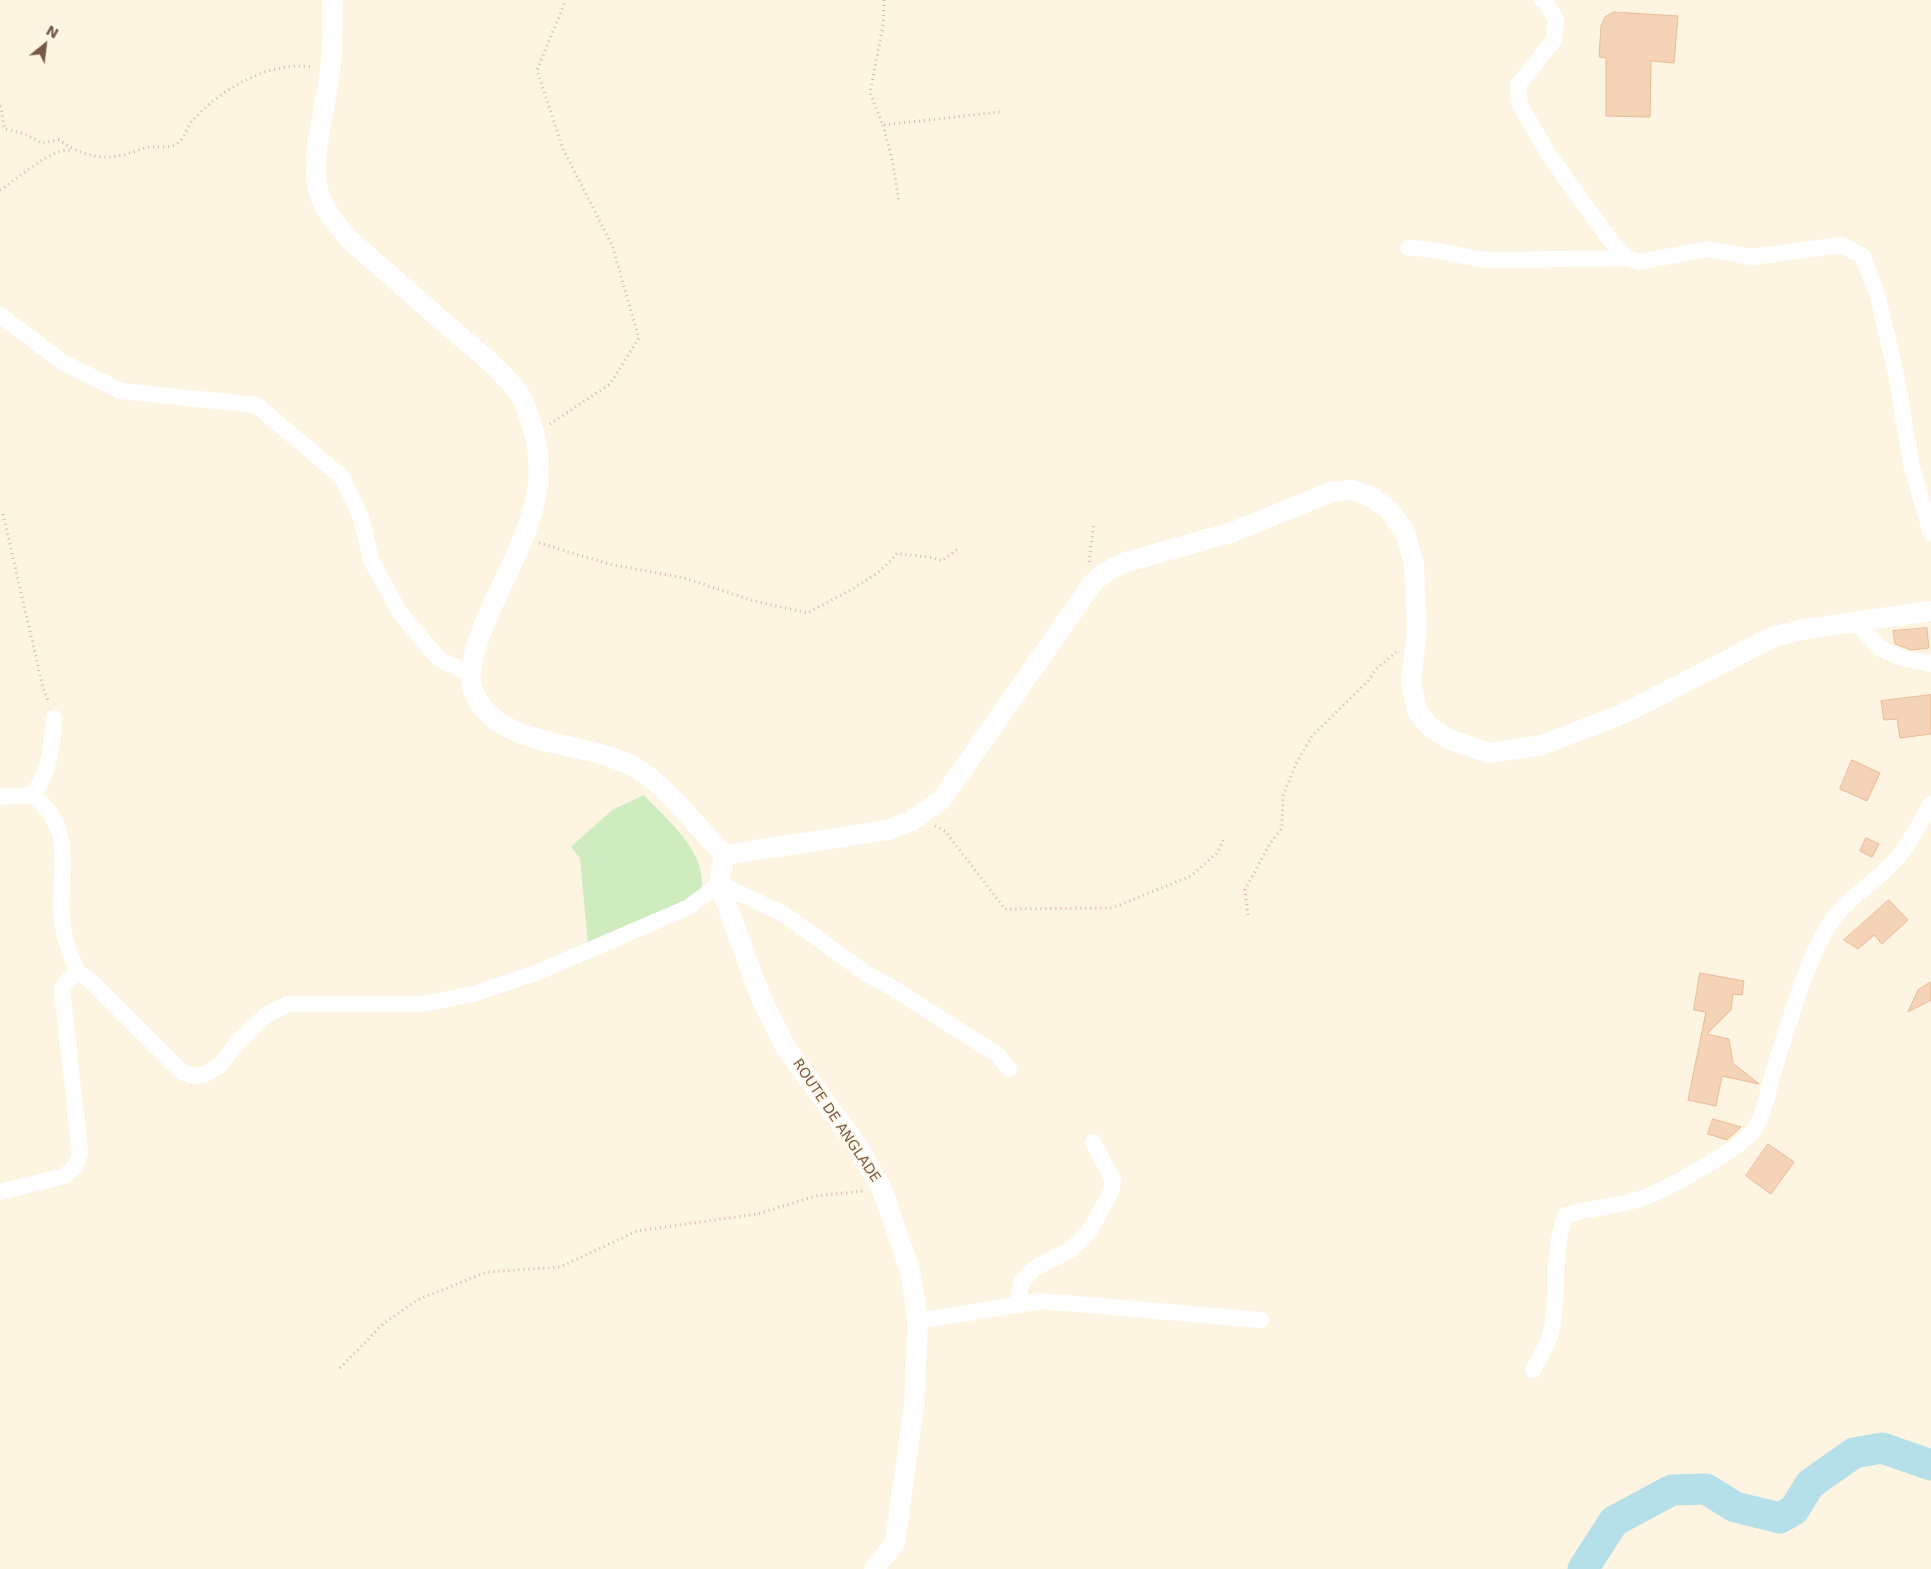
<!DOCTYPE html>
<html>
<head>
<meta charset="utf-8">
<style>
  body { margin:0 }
  #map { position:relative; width:1931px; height:1569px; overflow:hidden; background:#fef4e2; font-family:"DejaVu Sans",sans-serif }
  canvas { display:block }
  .north { position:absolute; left:20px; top:20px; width:50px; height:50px; -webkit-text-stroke:4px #fff8e9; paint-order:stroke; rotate:29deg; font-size:14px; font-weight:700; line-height:20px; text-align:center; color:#775a46 }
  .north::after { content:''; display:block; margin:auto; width:18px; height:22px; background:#775a46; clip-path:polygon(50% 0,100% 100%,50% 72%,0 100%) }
</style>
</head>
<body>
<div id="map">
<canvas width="1931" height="1569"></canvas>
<div class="north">N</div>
</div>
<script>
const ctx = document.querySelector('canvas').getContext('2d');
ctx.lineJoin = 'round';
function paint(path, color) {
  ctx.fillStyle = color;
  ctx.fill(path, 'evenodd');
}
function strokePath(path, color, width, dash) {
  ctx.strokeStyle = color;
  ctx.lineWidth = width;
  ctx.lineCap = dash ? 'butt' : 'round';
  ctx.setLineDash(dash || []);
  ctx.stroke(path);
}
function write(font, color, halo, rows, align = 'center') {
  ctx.font = font + ' "DejaVu Sans",sans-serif';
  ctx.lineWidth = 4;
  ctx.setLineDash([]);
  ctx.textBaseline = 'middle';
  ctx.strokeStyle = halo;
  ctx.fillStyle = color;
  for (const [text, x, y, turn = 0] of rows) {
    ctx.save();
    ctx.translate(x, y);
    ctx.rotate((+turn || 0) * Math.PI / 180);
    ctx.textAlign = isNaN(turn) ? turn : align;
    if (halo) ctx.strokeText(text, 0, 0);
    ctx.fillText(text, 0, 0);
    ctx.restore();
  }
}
paint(new Path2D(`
  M644,795C669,822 714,858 699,898L588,944L580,858L571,847L612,810Z`), '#cfecbf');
strokePath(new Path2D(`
  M1583,1569L1614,1521L1672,1490L1706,1489L1735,1507L1780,1518L1794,1510L1810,1484L1854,1453L1882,1448L1931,1465`), '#b5dfe9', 31);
const building = new Path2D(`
  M1614,12L1678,16L1674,63L1651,61L1650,117L1606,116V58L1599,57L1601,26L1605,17Z
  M1927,628L1929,648L1911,650L1895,644L1893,631Z
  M1931,695V734L1900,738L1897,719L1884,720L1881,701Z
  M1852,760L1880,773L1867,801L1840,789Z
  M1866,838L1879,844L1872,857L1860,851Z
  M1889,900L1908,920L1882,944L1874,935L1858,949L1844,940Z
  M1700,973L1744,981L1742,995L1733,994L1731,1010L1707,1034L1729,1039L1733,1063L1759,1084L1722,1076L1716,1106L1688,1100L1706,1012L1694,1010Z
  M1931,982V1000L1908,1012L1918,990Z
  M1713,1119L1741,1127L1727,1140L1708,1134Z
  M1768,1144L1794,1162L1771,1194L1746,1176Z`);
paint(building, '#f5d3b7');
strokePath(building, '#e9ba96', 1);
strokePath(new Path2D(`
  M884,0L883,25L870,93L883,125L1000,112
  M0,106C4,113 1,121 5,129C14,130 34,137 41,143L59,140C77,153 101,161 123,155C133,153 142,147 152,147C161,146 170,149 178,143C185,137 187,128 192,121C221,89 268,61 312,67
  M883,125L893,164L899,202
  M0,190C20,178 48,149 72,150
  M550,424L610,384L639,338L612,245L563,149L537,70L566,0
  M3,514L43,688L49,703
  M539,543L609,564L684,578L754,601L808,613C837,596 877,580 897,553C912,557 927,554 942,561L959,548
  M1089,562L1094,523
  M935,826L945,831L1005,909L1112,908L1191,876L1218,852L1224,838
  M1248,915L1245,890L1269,845L1282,828L1283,795L1297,762L1312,736L1369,680L1375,670L1396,652
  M340,1368L383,1324L417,1300L487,1272L560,1267L637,1231L757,1214L816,1196L863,1191`), '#dab69a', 3, [1, 4]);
strokePath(new Path2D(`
  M1542,0L1545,1L1556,20L1554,40L1518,85L1520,105L1549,155L1610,240L1627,258L1639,262L1707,249L1752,257L1842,245L1863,256L1878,297L1896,374L1911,464L1931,533
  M1408,248C1437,247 1463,259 1492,260L1627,258
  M0,315L64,363L121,391L256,405L342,477L361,517L371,560L400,613L439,659L470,674
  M1856,623L1881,649L1902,658L1931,664
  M32,795C74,826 60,866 61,910C62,932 69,953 78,973
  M0,797L32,795C50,774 52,745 54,718
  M0,1192L64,1176L76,1166L80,1153L62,989L69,979L78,973L88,978L182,1072L193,1076L205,1074L219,1066L239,1041L266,1015L288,1004H423L473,994L538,972L689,907L719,884L782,913L867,974L891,987L998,1055L1009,1069
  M1017,1304L1022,1281L1035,1268L1069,1251L1089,1232L1111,1192L1113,1180L1093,1142
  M918,1321L1041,1301L1261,1320
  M1533,1370C1538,1360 1545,1349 1549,1339C1562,1298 1549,1254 1566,1215C1589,1208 1618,1206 1640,1199C1664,1191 1738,1150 1753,1131C1765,1115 1768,1089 1774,1070C1788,1027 1805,963 1829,925C1846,897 1879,881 1899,856C1912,840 1921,821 1931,804`), '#fff', 16);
strokePath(new Path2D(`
  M333,0C332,23 333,46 330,69C327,106 312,147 317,184C320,206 336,224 350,240C385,271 421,302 456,333C479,353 507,373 523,400C526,406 528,414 530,420C562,507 498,572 475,651C472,664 468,680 474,693C500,751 587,739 636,768C667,786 699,829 724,855
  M874,1569L895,1543L914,1406L918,1321L910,1270L882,1189L856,1144L786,1048L762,1000L719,884L724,855L888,830L911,821L942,799L1067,620L1092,584L1103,574L1123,563L1233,532L1331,492L1352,490L1372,497L1390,511L1405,532L1414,564L1417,630L1411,681L1417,711L1429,726L1450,740L1489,753L1542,745L1625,713L1773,637L1800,630L1931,611`), '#fff', 20);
write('14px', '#775a46', '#fff8e9', [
  ["ROUTE DE ANGLADE",836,1121,56]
]);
</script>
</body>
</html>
